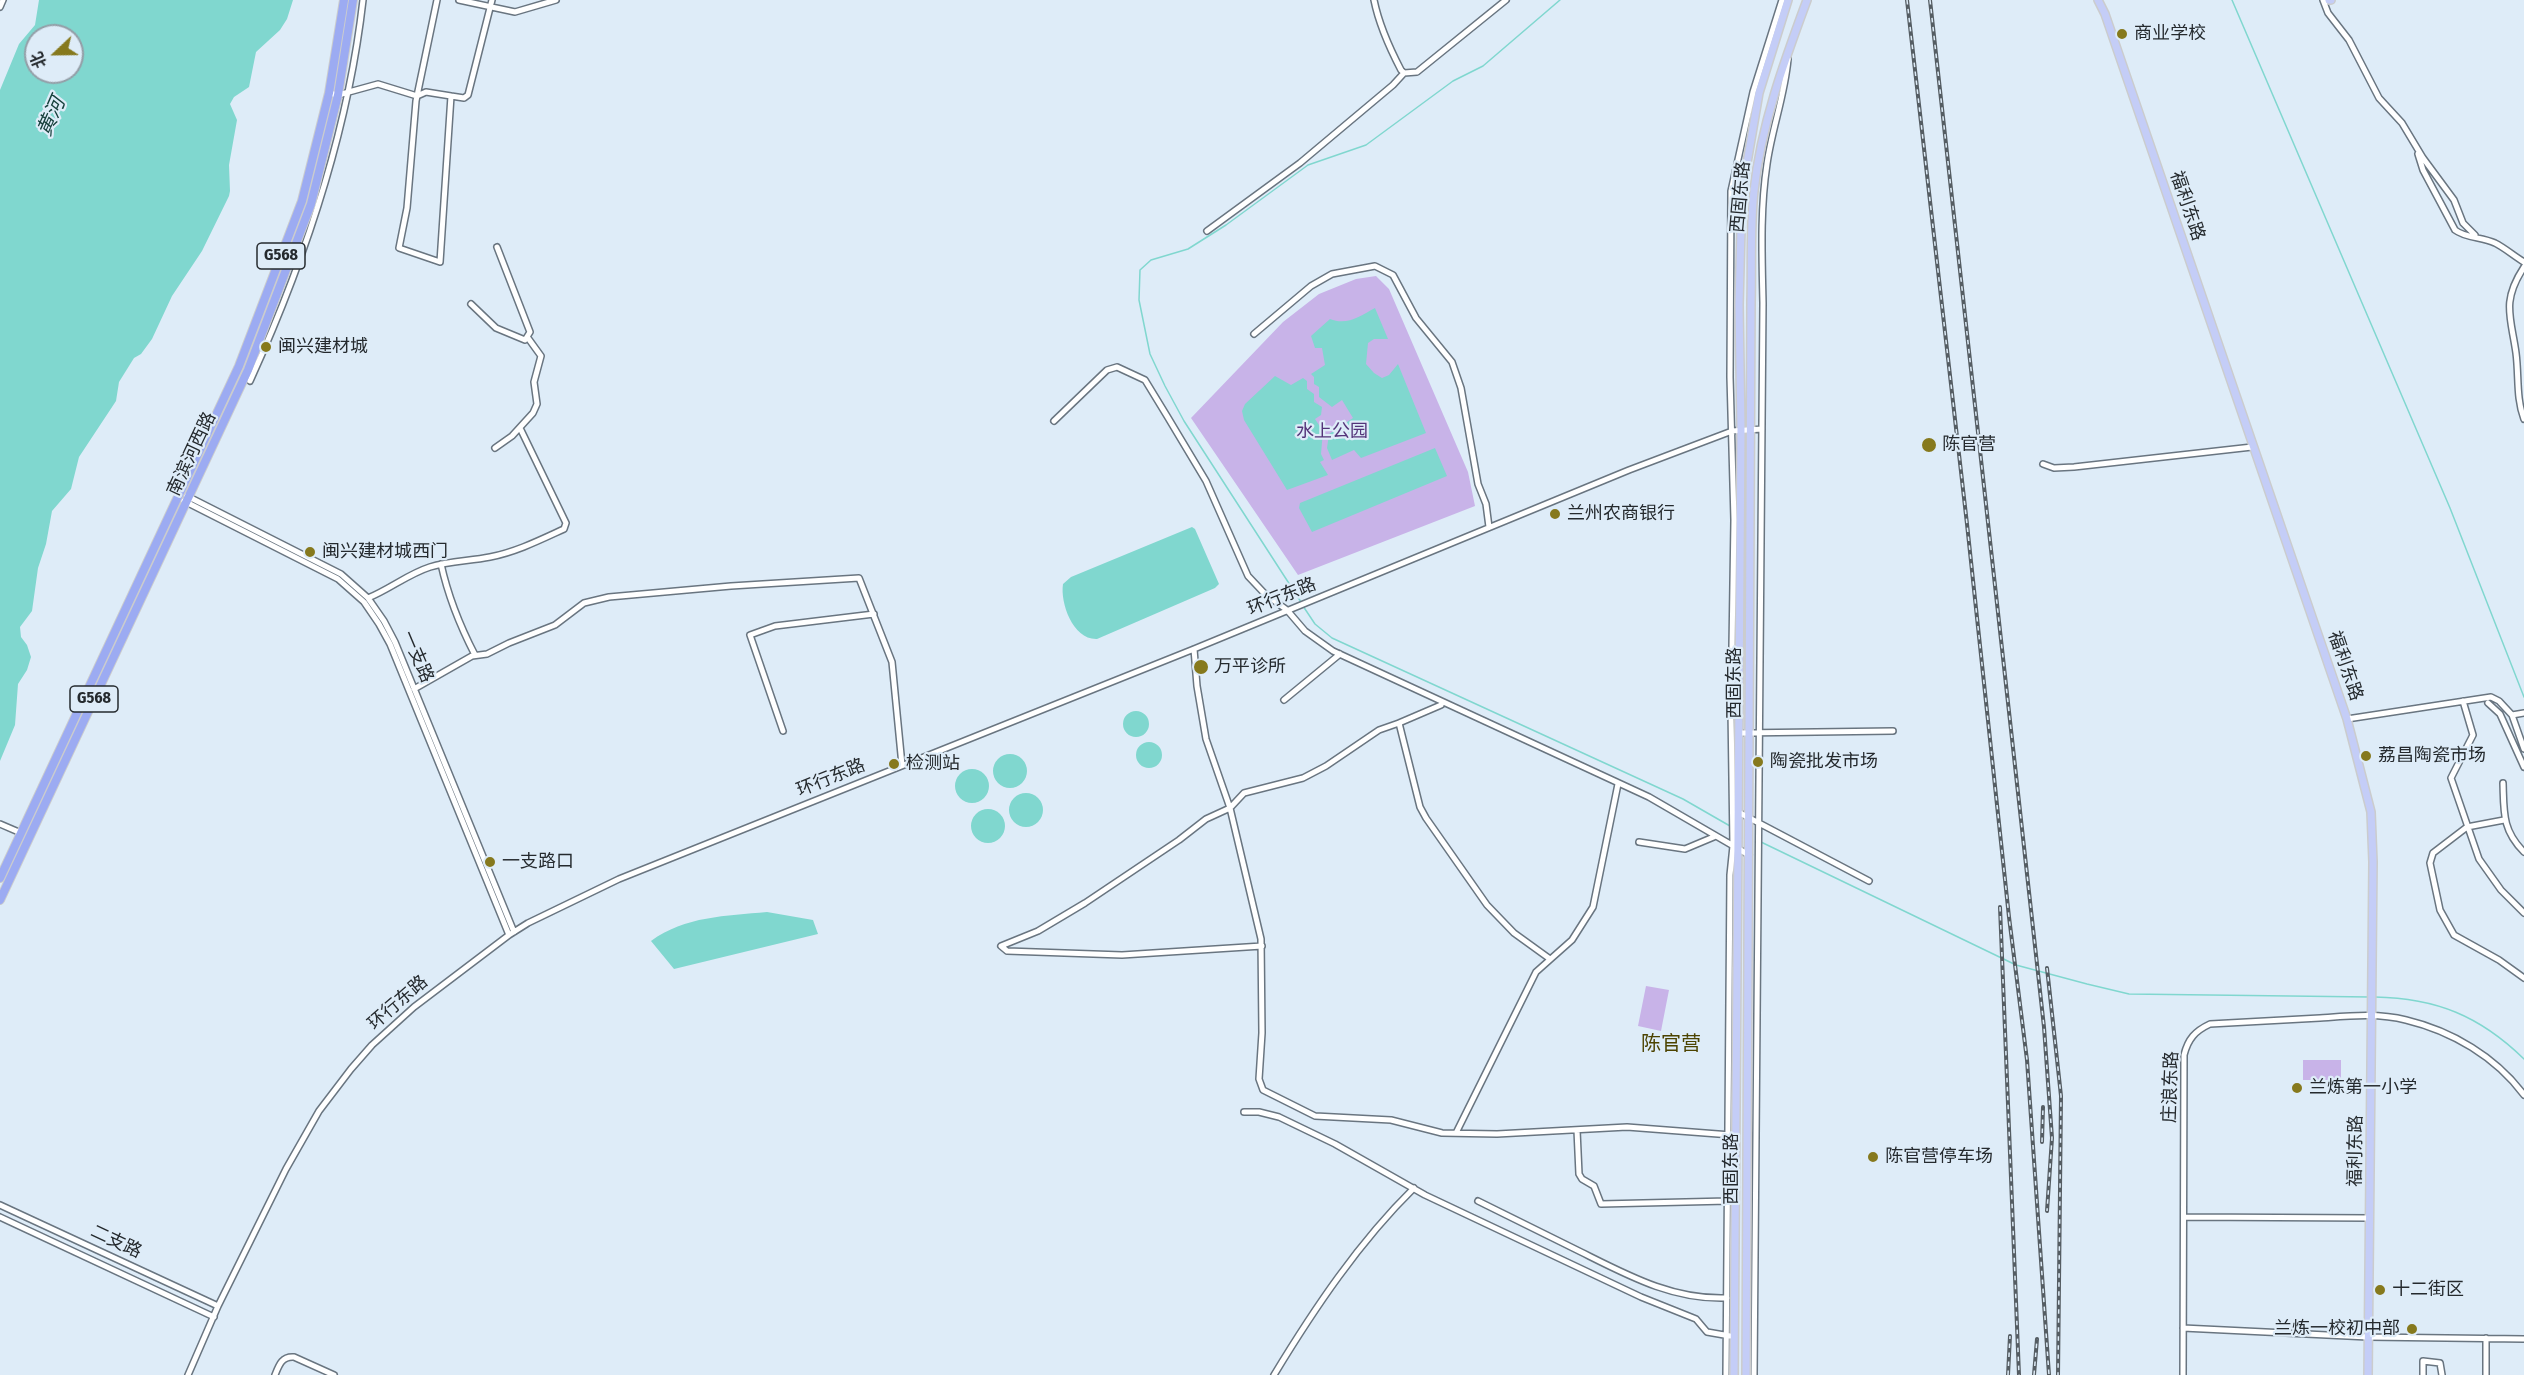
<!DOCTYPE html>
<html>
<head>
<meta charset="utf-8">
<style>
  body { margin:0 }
  #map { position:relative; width:2524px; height:1375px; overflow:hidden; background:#deecf8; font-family:"Fira Sans Condensed","Noto Sans SC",sans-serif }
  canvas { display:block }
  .north { position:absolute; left:24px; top:24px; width:60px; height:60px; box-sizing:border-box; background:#deecf8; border:2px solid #949ea7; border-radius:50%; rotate:248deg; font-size:16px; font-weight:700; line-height:24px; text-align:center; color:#252a2e }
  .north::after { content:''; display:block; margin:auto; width:21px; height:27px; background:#86791d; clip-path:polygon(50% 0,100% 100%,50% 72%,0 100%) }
</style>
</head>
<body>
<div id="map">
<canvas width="2524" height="1375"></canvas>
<div class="north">北</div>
</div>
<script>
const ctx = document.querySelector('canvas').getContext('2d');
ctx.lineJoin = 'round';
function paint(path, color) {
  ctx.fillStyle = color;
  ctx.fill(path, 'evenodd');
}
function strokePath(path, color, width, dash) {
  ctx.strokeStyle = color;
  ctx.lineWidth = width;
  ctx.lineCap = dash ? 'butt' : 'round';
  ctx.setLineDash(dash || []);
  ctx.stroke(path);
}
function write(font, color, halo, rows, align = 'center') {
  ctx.font = font + ' "Fira Sans Condensed","Noto Sans SC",sans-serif';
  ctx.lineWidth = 4.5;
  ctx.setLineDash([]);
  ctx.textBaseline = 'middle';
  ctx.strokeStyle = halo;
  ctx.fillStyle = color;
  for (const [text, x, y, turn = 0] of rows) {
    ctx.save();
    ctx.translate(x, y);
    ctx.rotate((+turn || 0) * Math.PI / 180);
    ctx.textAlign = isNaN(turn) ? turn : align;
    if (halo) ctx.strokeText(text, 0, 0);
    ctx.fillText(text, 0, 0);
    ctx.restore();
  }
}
paint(new Path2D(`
  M1376,276L1389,289L1468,472L1475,506L1298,575L1191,418L1283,322L1319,294L1356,279Z
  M1646,986L1669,990L1661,1031L1638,1026Z
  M2303,1060H2341V1080H2303Z`), '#c8b3e8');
paint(new Path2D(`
  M39,0H293L287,19L280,30L256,52L249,87L234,97L230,104L237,120L229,165L230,191L229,196L202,251L172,296L152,339L141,354L134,358L119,382L116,401L79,457L71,489L52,511L46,544L38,568L32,611L20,627L21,637L27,645L31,657L27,670L18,684L15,725L0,761V90L19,44L35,25ZM36,36H72V72H36Z
  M1375,308L1388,339H1374L1368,343L1366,364L1374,373L1382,378L1389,375L1398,364L1426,433L1361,458L1354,450L1332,460L1327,448L1329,434L1353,418L1342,400L1332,407L1319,397V387L1314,384V377L1311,374L1325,365L1322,348H1315L1311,336L1330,319C1347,326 1360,316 1375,308Z
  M1275,376L1291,385L1303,378L1307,381V389L1314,394V402L1322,407L1321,415L1315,419L1323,431L1321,454L1324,460L1320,462L1328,475L1287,490L1244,420L1242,411L1245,404Z
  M1435,448L1447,476L1312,532L1299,508L1300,503Z
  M1192,527L1195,529L1219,584L1215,588L1097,639C1073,640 1060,603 1063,584L1071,577Z
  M1123 724a13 13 0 1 1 26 0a13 13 0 1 1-26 0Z
  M1136 755a13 13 0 1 1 26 0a13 13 0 1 1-26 0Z
  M993 771a17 17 0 1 1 34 0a17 17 0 1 1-34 0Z
  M955 786a17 17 0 1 1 34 0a17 17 0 1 1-34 0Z
  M1009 810a17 17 0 1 1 34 0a17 17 0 1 1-34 0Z
  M971 826a17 17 0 1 1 34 0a17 17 0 1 1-34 0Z
  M767,912L813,920L818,934L674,969L651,941C685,916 726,916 767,912Z`), '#80d7cf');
strokePath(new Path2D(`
  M2232,0L2450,508L2524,697
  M1301,602L1184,421L1165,386L1150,354L1139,300L1140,270L1151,260L1188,249L1226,225L1308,165L1366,145L1453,81L1483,66L1560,0
  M1303,606L1315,624L1332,638L1683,799L1730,826
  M1761,842L2016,965L2087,984L2129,994L2370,997
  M2375,997C2436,998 2480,1016 2524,1059`), '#80d7cf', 1.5);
const minor = new Path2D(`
  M459,0L515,12L556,0
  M1374,0C1379,25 1389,47 1401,70L1404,73L1417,72L1506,0
  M2323,0L2328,13L2349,40L2379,98L2402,123L2423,158L2454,200L2463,223L2475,235
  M0,7L3,0
  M426,92L451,96L440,262L399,248L407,208L416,101L417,96Z
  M329,93L338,95L378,84L417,96L437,0
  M451,96L464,98L468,95L492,0
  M2418,154L2423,170L2455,230C2465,238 2482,237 2495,243C2505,248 2514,256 2524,262
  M1207,231L1300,163L1393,85L1404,73
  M2524,267C2501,302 2511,317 2516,353C2519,376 2516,398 2524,419
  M471,304L496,328L525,340L530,332L497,247
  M1254,334L1311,286L1332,274L1375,266L1393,275L1416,318L1452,362L1461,388L1478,484L1486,504L1489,527
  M250,381C305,260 348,133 363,0
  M1054,421L1107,370L1117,367L1145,380L1167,416L1206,481L1248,576L1265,594L1287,610L1305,631L1333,651L1649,797L1749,855
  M495,448L512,436L533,413L537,404L534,382L541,356L528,338
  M2043,464L2054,468L2074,467L2252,447
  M187,496L341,574L368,598L384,621L395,642L514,932
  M184,501L338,579L364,602L379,624L390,644L509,935
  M441,564C448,596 460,626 475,655
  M368,598C390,589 408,574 430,567C449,561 470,561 490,557C516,552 540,540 564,529L566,523L520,428
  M1194,649L1197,686L1206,739L1230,808L1261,939L1262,1033L1259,1079L1263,1090L1315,1116L1391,1120L1442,1133L1497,1134L1627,1127L1731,1135
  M414,689L472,656L487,654L509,643L555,625L584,603L609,597L731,586L859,578L892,662L902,765
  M1284,700L1340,654
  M2463,701L2473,735L2451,778L2479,859L2501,890L2524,913
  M2488,703L2500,714L2524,767
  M2512,715L2524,749
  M2347,719L2491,697L2499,701L2512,715L2524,713
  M1399,723L1441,705
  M783,731L750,635L775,626L874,614
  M1739,733L1893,731
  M2503,783C2504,812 2502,830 2524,852
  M1738,812L1869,881
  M2504,820L2467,827L2433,853L2430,863L2440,910L2454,935L2499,960L2524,978
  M0,824L21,833
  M1639,842L1685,849L1716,836
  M1262,946L1122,955L1007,951L1001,946L1038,931L1085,903L1179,840L1206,819L1230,808L1244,793L1303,778L1326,766L1379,730L1399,723L1420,807L1426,818L1487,905L1514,933L1550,959
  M1244,1112H1259L1279,1117L1335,1144L1425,1195L1641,1297L1696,1319L1707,1332L1730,1336
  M1577,1130L1579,1174L1582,1179L1594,1186L1601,1204L1728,1201
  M1456,1133L1536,972L1572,940L1593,907L1618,784
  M1478,1201C1513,1218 1547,1235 1581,1252C1629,1276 1673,1300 1727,1298
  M0,1205L218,1306
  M0,1217L214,1317
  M2184,1217L2370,1218
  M2183,1328L2368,1337L2524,1339
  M188,1375L218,1306L286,1169L319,1111L351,1069L372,1045L414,1007L509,935L528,923L619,879L1194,649L1629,470L1732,431L1762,429
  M275,1375C279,1365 282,1356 294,1357L334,1375
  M1274,1375C1314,1309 1359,1242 1414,1188
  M1726,1375L1730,875L1733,846L1731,710L1734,520L1730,377L1731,191L1753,92L1782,0
  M1754,1375L1763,303C1762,256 1760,210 1767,164C1772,128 1785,95 1788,59
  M2183,1375L2184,1055C2188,1039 2195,1031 2210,1024C2246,1022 2283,1020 2320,1018C2349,1016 2378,1013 2406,1020C2452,1031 2496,1057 2524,1095
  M2423,1375V1361L2440,1363L2442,1375
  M2486,1375V1338`);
const major = new Path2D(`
  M2098,0L2105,14L2347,719L2371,812L2373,862L2368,1375
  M2329,0H2331
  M1734,1375L1741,429L1739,305L1742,192L1759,93L1788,0
  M1746,1375L1751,302C1752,265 1750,227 1754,191C1761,125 1784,62 1807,0`);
const highway = new Path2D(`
  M0,878L239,366L302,201L329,93L344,0
  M0,900L248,370L311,204L338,95L353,0`);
strokePath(minor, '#697580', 8);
strokePath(major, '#cbcccd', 10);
strokePath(highway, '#cbcccd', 10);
strokePath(minor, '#fff', 5);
strokePath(major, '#c4cdf7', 7);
strokePath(highway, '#9cabf2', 8);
const rail = new Path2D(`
  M1907,0L1967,524L2009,917L2027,1060L2049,1375
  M1930,0L2044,1027L2052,1138L2047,1211
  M2000,907L2019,1375
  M2047,968L2061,1096L2058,1375
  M2042,1142L2043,1107
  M2008,1375L2010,1336
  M2034,1375L2037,1339`);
strokePath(rail, '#555d63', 4);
strokePath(rail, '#deecf8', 1.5, [4.5]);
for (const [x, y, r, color] of [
  [2122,34,6,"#86791d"],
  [266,347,6,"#86791d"],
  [1929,445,8,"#86791d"],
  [1555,514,6,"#86791d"],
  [310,552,6,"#86791d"],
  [1201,667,8,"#86791d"],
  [2366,756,6,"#86791d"],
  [1758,762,6,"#86791d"],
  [894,764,6,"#86791d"],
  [490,862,6,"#86791d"],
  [2297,1088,6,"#86791d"],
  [1873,1157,6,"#86791d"],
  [2380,1290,6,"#86791d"],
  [2412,1329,6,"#86791d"]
]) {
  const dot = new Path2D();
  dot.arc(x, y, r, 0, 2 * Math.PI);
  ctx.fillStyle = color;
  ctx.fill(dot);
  strokePath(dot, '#deecf8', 2);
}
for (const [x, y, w] of [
  [281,256,48],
  [94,699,48]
]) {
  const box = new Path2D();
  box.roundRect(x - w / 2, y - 13, w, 26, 4.5);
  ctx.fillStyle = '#deecf8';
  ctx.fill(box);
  strokePath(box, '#252a2e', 1.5);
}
write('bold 16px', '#252a2e', null, [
  ["G568",281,256],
  ["G568",94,699]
]);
write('18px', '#252a2e', '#deecf8', [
  ["商业学校",2134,34],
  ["闽兴建材城",278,347],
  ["陈官营",1942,445],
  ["兰州农商银行",1567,514],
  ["闽兴建材城西门",322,552],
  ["万平诊所",1214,667],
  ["荔昌陶瓷市场",2378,756],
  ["陶瓷批发市场",1770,762],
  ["检测站",906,764],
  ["一支路口",502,862],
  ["兰炼第一小学",2309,1088],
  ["陈官营停车场",1885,1157],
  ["十二街区",2392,1290],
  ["兰炼一校初中部",2400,1329,"right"]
], 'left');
write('18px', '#252a2e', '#deecf8', [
  ["西固东路",1741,197,-85],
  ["福利东路",2187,206,71],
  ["南滨河西路",192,454,-65],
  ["环行东路",1282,597,-22],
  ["一支路",417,657,67],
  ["福利东路",2345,666,71],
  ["西固东路",1735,683,-90],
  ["环行东路",831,778,-22],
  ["环行东路",398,1003,-41],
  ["庄浪东路",2171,1087,-88],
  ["福利东路",2356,1151,-89],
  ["西固东路",1732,1169,-90],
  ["二支路",116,1242,25]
]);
write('18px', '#543479', '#deecf8', [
  ["水上公园",1332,432]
]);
write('italic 20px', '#17403c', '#deecf8', [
  ["黄河",52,117,-66]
]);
write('20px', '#4c4300', '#deecf8', [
  ["陈官营",1671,1044]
]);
</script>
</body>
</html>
